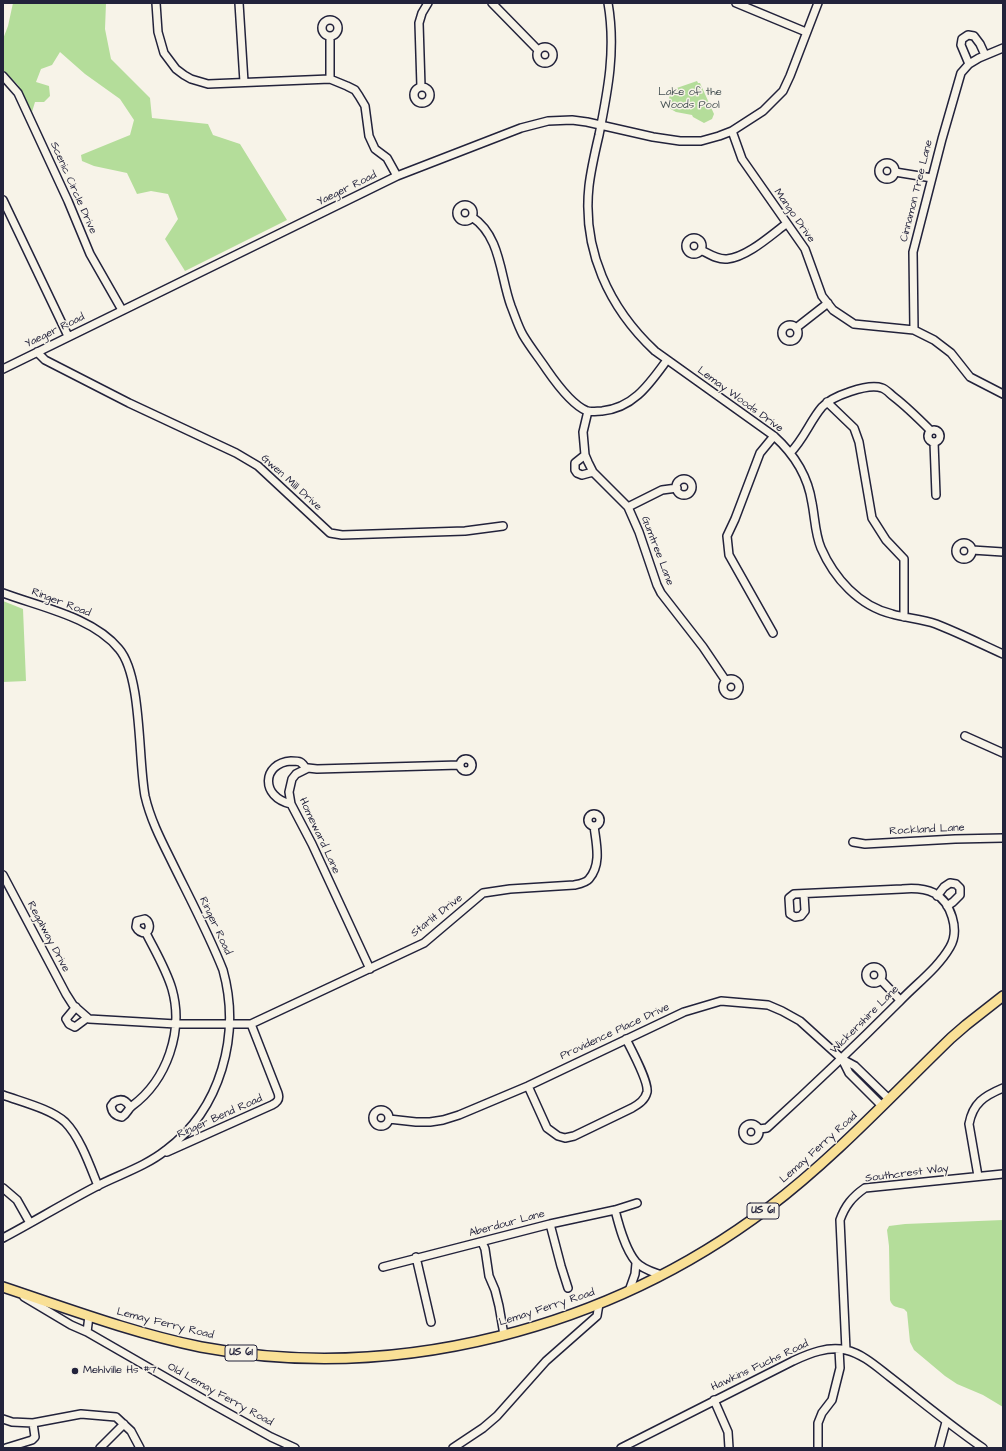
<!DOCTYPE html>
<html>
<head>
<meta charset="utf-8">
<style>
  body { margin:0 }
  #map { position:relative; width:1006px; height:1451px; overflow:hidden; background:#f7f3e8; font-family:"Architects Daughter",sans-serif }
  canvas { display:block }
  .frame { position:absolute; inset:0; border:4px solid #22223b; pointer-events:none }
</style>
</head>
<body>
<div id="map">
<canvas width="1006" height="1451"></canvas>
<div class="frame"></div>
</div>
<script>
const ctx = document.querySelector('canvas').getContext('2d');
ctx.lineJoin = 'round';
function paint(path, color) {
  ctx.fillStyle = color;
  ctx.fill(path, 'evenodd');
}
function strokePath(path, color, width, dash) {
  ctx.strokeStyle = color;
  ctx.lineWidth = width;
  ctx.lineCap = dash ? 'butt' : 'round';
  ctx.setLineDash(dash || []);
  ctx.stroke(path);
}
function write(font, color, halo, rows, align = 'center') {
  ctx.font = font + ' "Architects Daughter",sans-serif';
  ctx.lineWidth = 3;
  ctx.setLineDash([]);
  ctx.textBaseline = 'middle';
  ctx.strokeStyle = halo;
  ctx.fillStyle = color;
  for (const [text, x, y, turn = 0] of rows) {
    ctx.save();
    ctx.translate(x, y);
    ctx.rotate((+turn || 0) * Math.PI / 180);
    ctx.textAlign = isNaN(turn) ? turn : align;
    if (halo) ctx.strokeText(text, 0, 0);
    ctx.fillText(text, 0, 0);
    ctx.restore();
  }
}
paint(new Path2D(`
  M13,3H106L105,29L111,59L150,98L152,118L208,124L213,135L240,144L287,220L185,271L165,239L178,219L168,194L151,191L137,194L127,173L94,166L82,161L81,155L130,135L134,120L120,99L85,74L60,52L52,65L41,69L36,82L49,86L50,96L44,102H35L32,112L18,85L3,70V39L8,26Z
  M697,81L698,83H700L714,114L712,119L704,123L693,117L692,115L676,112L667,107L671,90Z
  M3,601L23,609L26,681L3,682Z
  M1003,1220V1407L983,1395L957,1384L945,1376L914,1350L910,1342L907,1312L904,1309C897,1307 892,1307 890,1300L889,1246L887,1230L889,1226L905,1224Z`), '#b4dd9a');
const minor = new Path2D(`
  M156,3L158,32L164,53L176,69L184,75L191,79L208,84L330,79L347,86L355,90L359,96L365,106L369,136L375,149L387,158L397,176
  M239,3L244,82
  M492,3L538,50
  M608,3C616,49 608,90 599,135C595,152 591,169 589,186C582,250 609,308 655,351L774,436C794,454 808,476 812,503C815,518 815,534 821,548C834,578 859,606 892,614C906,618 922,619 936,624C959,633 981,644 1003,654
  M736,3L806,32
  M322 28a8 8 0 1 1 16 0a8 8 0 1 1-16 0Z
  M330,37V79
  M537 55a8 8 0 1 1 16 0a8 8 0 1 1-16 0Z
  M969,64L961,45L962,39L968,35L974,36L980,44L985,55
  M3,76L18,93L68,201L90,254L122,310
  M414 95a8 8 0 1 1 16 0a8 8 0 1 1-16 0Z
  M421,87L419,23L422,13L428,3
  M732,131L742,159L805,249L822,296L833,310L854,324L914,330L934,340L951,353L970,377L1003,394
  M879 171a8 8 0 1 1 16 0a8 8 0 1 1-16 0Z
  M895,172L932,178
  M3,200L68,336
  M457 213a8 8 0 1 1 16 0a8 8 0 1 1-16 0Z
  M472,217C501,236 500,276 511,306C515,316 518,326 523,335C530,347 539,358 547,370C556,383 572,405 587,411C591,412 598,411 602,411C634,408 650,383 667,360
  M686 246a8 8 0 1 1 16 0a8 8 0 1 1-16 0Z
  M701,250C709,254 718,260 727,259C747,257 770,236 786,224
  M782 333a8 8 0 1 1 16 0a8 8 0 1 1-16 0Z
  M796,328L828,303
  M914,330L913,252L942,139L961,73L969,64L979,58L1003,48
  M37,352L45,360L129,403L236,453L258,466L330,533L342,535L465,531L503,526
  M3,369L397,176L521,128L548,121L572,120L587,122L653,137L680,141H701L719,136L732,131L763,111L783,91L790,76L818,3
  M827,402L854,428L859,442L872,518L886,540L904,559V617
  M588,411L583,432L585,455L588,462L593,472L628,507L639,532L657,585L661,593L703,647L726,681
  M928 436a6 6 0 1 1 12 0a6 6 0 1 1-12 0Z
  M934,442L936,495
  M790,453C804,439 810,421 822,407C832,396 868,383 882,388C886,389 890,394 894,397C907,407 919,419 930,430
  M585,455L575,463V470L577,473L582,475L593,472
  M676 487a8 8 0 1 1 16 0a8 8 0 1 1-16 0Z
  M628,507L662,490L677,488
  M956 551a8 8 0 1 1 16 0a8 8 0 1 1-16 0Z
  M972,550L1003,552
  M3,593C40,607 93,617 119,649C142,676 138,758 145,796C150,818 160,838 170,858C188,895 208,932 223,970C241,1035 221,1109 166,1150C146,1166 121,1174 99,1185C66,1202 35,1221 3,1238
  M773,633L729,555L727,536L735,519L760,453L774,436
  M723 687a8 8 0 1 1 16 0a8 8 0 1 1-16 0Z
  M965,736L1003,753
  M460 765a6 6 0 1 1 12 0a6 6 0 1 1-12 0Z
  M291,804C260,797 262,763 291,761C293,761 298,761 300,762C302,763 305,767 306,769
  M588 820a6 6 0 1 1 12 0a6 6 0 1 1-12 0Z
  M853,842L865,844L955,839L1003,838
  M3,875L66,994L73,1005L89,1019L176,1024H251L424,943L483,893L510,889L574,885C579,884 586,883 589,879C602,864 596,843 594,826
  M937,896L944,887L950,883L956,884L960,888V895L953,902L947,906
  M866 975a8 8 0 1 1 16 0a8 8 0 1 1-16 0Z
  M370,969L312,844L291,804L289,792L292,779L296,774L308,768L317,769L460,765
  M881,980L900,1000
  M76,1007L66,1019L69,1024L75,1027L87,1018
  M842,1059L849,1073L882,1106
  M528,1086L547,1128L558,1136L565,1138L574,1136L632,1108C639,1104 645,1100 647,1092C649,1082 631,1049 626,1039
  M3,1095C22,1102 51,1109 65,1122C80,1137 90,1166 98,1186
  M130,1107C126,1100 121,1098 114,1102L111,1106C112,1113 115,1116 122,1117C127,1114 128,1109 132,1106C167,1080 184,1031 172,989C166,969 155,951 146,933C151,929 150,922 145,919L137,921L136,927C138,931 141,933 146,933
  M373 1118a8 8 0 1 1 16 0a8 8 0 1 1-16 0Z
  M389,1119L416,1122H430L443,1120L459,1115L528,1086L684,1012L721,1001L768,1005L782,1011L800,1021L842,1059L855,1066L889,1099
  M743 1132a8 8 0 1 1 16 0a8 8 0 1 1-16 0Z
  M759,1129L767,1128C812,1087 856,1045 899,1002C916,984 938,968 950,947C960,930 951,902 934,893C924,888 913,888 902,889L794,894L789,898L790,914L795,917L801,916L805,911L804,894
  M167,1152L272,1105C278,1102 280,1099 278,1093L251,1024
  M978,1176L969,1124C973,1103 984,1096 1003,1088
  M3,1188L17,1200L30,1223
  M615,1210C619,1226 625,1249 636,1262C642,1269 653,1272 661,1275
  M550,1224L561,1266L568,1288
  M482,1242L485,1249L489,1276L495,1290L499,1306L504,1335
  M416,1257L431,1322
  M383,1267L550,1224L615,1210L637,1203
  M629,1291L635,1274L636,1263
  M24,1297L71,1325L87,1332
  M89,1316L87,1332L212,1404L271,1437L295,1448
  M846,1350L840,1220C845,1206 852,1197 865,1188L1003,1174
  M714,1400L728,1432L729,1448
  M3,1419L12,1422L33,1423L81,1414L116,1417L131,1431L140,1448
  M6,1448L32,1440L35,1437L33,1423
  M100,1448L124,1424
  M453,1448L483,1428L497,1416L546,1361L597,1316L599,1304
  M621,1448L793,1361C810,1353 828,1346 846,1350C863,1354 877,1367 890,1377C921,1401 951,1426 983,1448
  M818,1448V1423L822,1413L832,1400L840,1368L839,1349
  M939,1448L946,1422`);
const major = new Path2D(`
  M3,1287C69,1309 133,1333 201,1347C398,1384 609,1328 768,1208C834,1158 891,1096 951,1038L966,1025L1003,996`);
strokePath(minor, '#22223b', 10);
strokePath(major, '#22223b', 12);
strokePath(minor, '#f7f3e8', 7);
strokePath(major, '#f9e096', 9);
for (const [x, y, r, color] of [
  [75,1371,4,"#22223b"]
]) {
  const dot = new Path2D();
  dot.arc(x, y, r, 0, 2 * Math.PI);
  ctx.fillStyle = color;
  ctx.fill(dot);
  strokePath(dot, '#f7f3e8', 1.5);
}
for (const [x, y, w] of [
  [763,1211,32],
  [241,1353,32]
]) {
  const box = new Path2D();
  box.roundRect(x - w / 2, y - 8, w, 16, 3);
  ctx.fillStyle = '#f7f3e8';
  ctx.fill(box);
  strokePath(box, '#22223b', 1);
}
write('bold 10px', '#22223b', null, [
  ["US 61",763,1211],
  ["US 61",241,1353]
]);
write('11px', '#465153', '#f7f3e8', [
  ["Lake of the",690,93],
  ["Woods Pool",690,106]
]);
write('11px', '#22223b', '#f7f3e8', [
  ["Scenic Circle Drive",73,188,66],
  ["Yaeger Road",347,189,-26],
  ["Cinnamon Tree Lane",917,191,-76],
  ["Mango Drive",794,216,55],
  ["Yaeger Road",55,331,-26],
  ["Lemay Woods Drive",740,400,36],
  ["Gwen Mill Drive",291,483,42],
  ["Gumtree Lane",657,551,69],
  ["Ringer Road",61,603,21],
  ["Rockland Lane",927,830,-3],
  ["Homeward Lane",319,836,65],
  ["Starlit Drive",437,916,-38],
  ["Ringer Road",215,926,65],
  ["Regalway Drive",48,937,62],
  ["Wickershire Lane",865,1020,-45],
  ["Providence Place Drive",615,1032,-25],
  ["Ringer Bend Road",220,1117,-24],
  ["Lemay Ferry Road",819,1148,-42],
  ["Southcrest Way",907,1174,-7],
  ["Aberdour Lane",507,1224,-15],
  ["Lemay Ferry Road",547,1308,-18],
  ["Lemay Ferry Road",165,1324,14],
  ["Hawkins Fuchs Road",760,1366,-25],
  ["Old Lemay Ferry Road",220,1395,29]
]);
write('11px', '#22223b', '#f7f3e8', [
  ["Mehlville Hs #7",83,1371]
], 'left');
</script>
</body>
</html>
